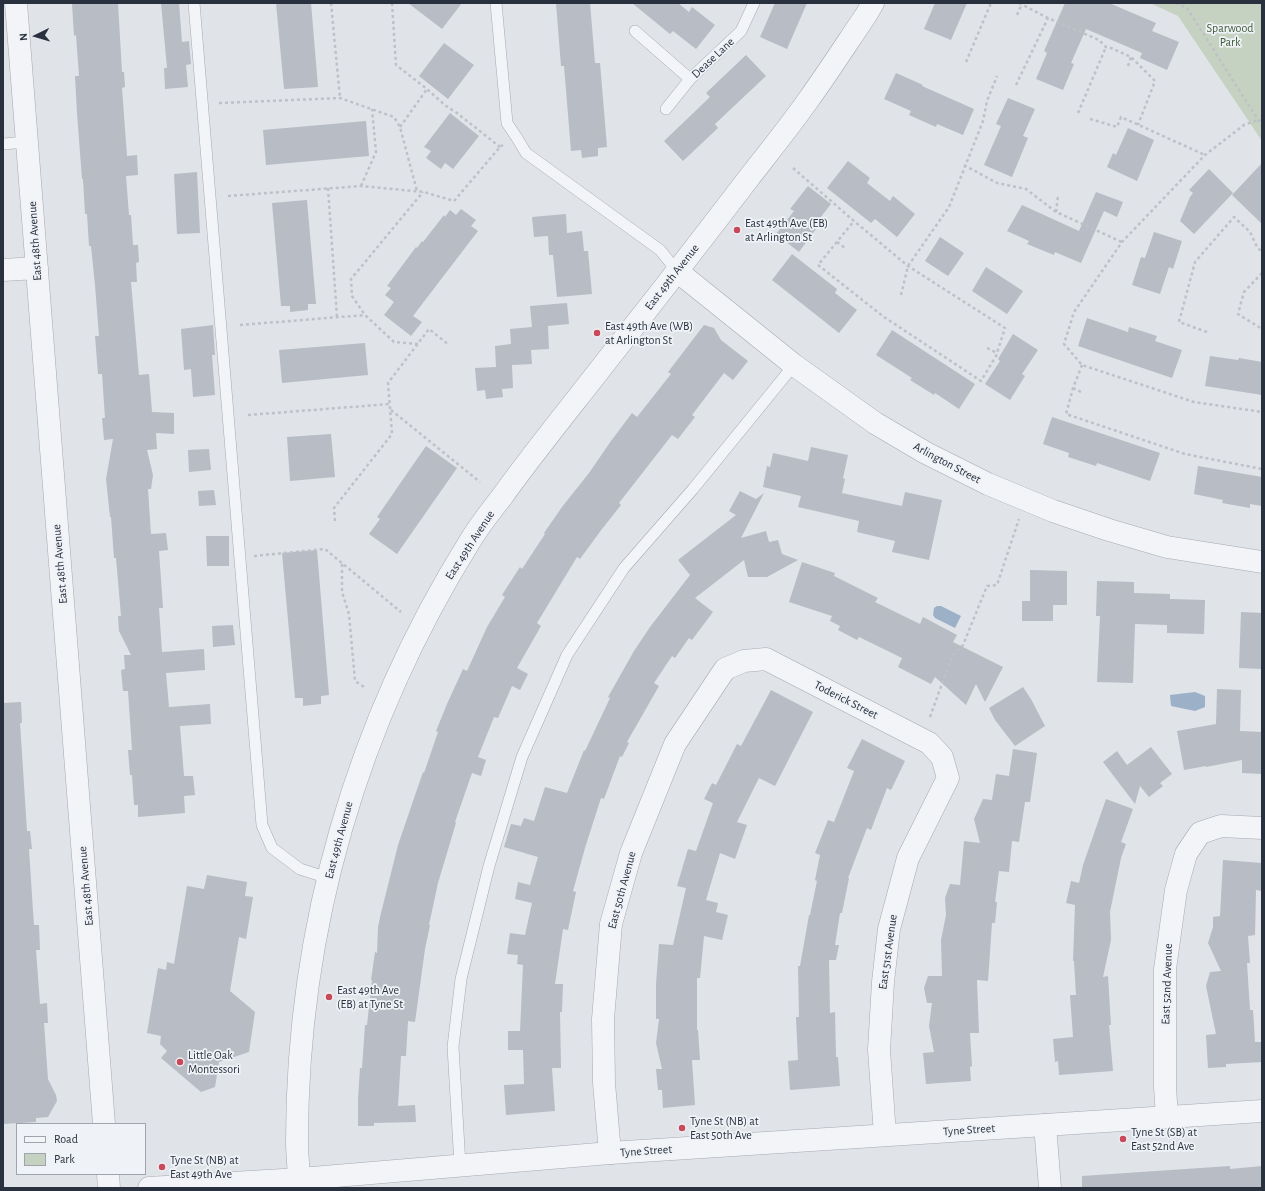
<!DOCTYPE html>
<html>
<head>
<meta charset="utf-8">
<style>
  body { margin:0 }
  #map { position:relative; width:1265px; height:1191px; overflow:hidden; background:#e0e3e8; font-family:"Alegreya Sans",sans-serif }
  canvas { display:block }
  .frame { position:absolute; inset:0; border:4px solid #29313f; pointer-events:none }
  .legend { position:absolute; left:16px; top:1123px; width:130px; height:52px; box-sizing:border-box; background:#eff2f6; border:1px solid #a0a5ad; margin:0; padding:5px 7px; list-style:none; font-size:12px; color:#29313f }
  .legend li { display:flex; align-items:center; gap:8px; height:20px }
  .legend b { width:20px; border:1px solid #a0a5ad }
  .north { position:absolute; left:16px; top:16px; width:40px; height:40px; -webkit-text-stroke:3px #eff2f6; paint-order:stroke; rotate:265deg; font-size:11px; font-weight:700; line-height:16px; text-align:center; color:#29313f }
  .north::after { content:''; display:block; margin:auto; width:14px; height:18px; background:#29313f; clip-path:polygon(50% 0,100% 100%,50% 72%,0 100%) }
</style>
</head>
<body>
<div id="map">
<canvas width="1265" height="1191"></canvas>
<div class="frame"></div>
<ul class="legend">
<li><b style="height:5px;background:#f2f4f7"></b>Road</li>
<li><b style="height:11px;background:#c5d2c1"></b>Park</li>
</ul>
<div class="north">N</div>
</div>
<script>
const ctx = document.querySelector('canvas').getContext('2d');
ctx.lineJoin = 'round';
function paint(path, color) {
  ctx.fillStyle = color;
  ctx.fill(path, 'evenodd');
}
function strokePath(path, color, width, dash) {
  ctx.strokeStyle = color;
  ctx.lineWidth = width;
  ctx.lineCap = dash ? 'butt' : 'round';
  ctx.setLineDash(dash || []);
  ctx.stroke(path);
}
function write(font, color, halo, rows, align = 'center') {
  ctx.font = font + ' "Alegreya Sans",sans-serif';
  ctx.lineWidth = 3.5;
  ctx.setLineDash([]);
  ctx.textBaseline = 'middle';
  ctx.strokeStyle = halo;
  ctx.fillStyle = color;
  for (const [text, x, y, turn = 0] of rows) {
    ctx.save();
    ctx.translate(x, y);
    ctx.rotate((+turn || 0) * Math.PI / 180);
    ctx.textAlign = isNaN(turn) ? turn : align;
    if (halo) ctx.strokeText(text, 0, 0);
    ctx.fillText(text, 0, 0);
    ctx.restore();
  }
}
paint(new Path2D(`
  M1150,3H1262V141L1178,16Z`), '#c5d2c1');
paint(new Path2D(`
  M937,606H941L961,616L955,628L935,618L933,615L934,608Z
  M1195,692L1205,696V707L1195,711L1171,706L1170,695Z`), '#9cb0c7');
paint(new Path2D(`
  M87,3H118L122,72H124L125,87L122,88L127,156L137,155L138,175L126,176L129,215H131L133,245H138L139,262L136,263L137,282H131L139,375L149,374L152,412L174,413V434L156,433L157,449L147,450L153,475L151,489H148L151,534L166,533L168,550L159,551L163,608H159L162,652L204,649L205,670L166,673L169,707L210,704L211,724L180,726L184,776H193L195,795L184,796L185,813L138,817V805H134L132,775H130L128,750H132L128,691H123L121,670L125,669L124,655H131L119,631L118,616H121L116,558H114L111,517H110L106,479L113,439L104,440L102,418H105L102,374H98L95,336H99L95,285L91,246H89L87,214H85L83,179H82L77,113L75,76H79L76,35L74,36L72,4Z
  M161,3H179L182,42L189,41L191,64L186,65L188,87L165,89L164,68H167Z
  M276,3H311L318,87L284,89Z
  M408,3H462L442,29Z
  M556,3H590L595,63H600L607,147L598,148V156L582,158L581,150L571,151L564,66H561Z
  M632,3H678L689,12L692,7L715,25L696,49L673,31L670,34Z
  M775,3H807L787,49L760,37Z
  M935,3H967L951,40L924,29Z
  M1065,3H1109L1156,23L1152,31L1179,42L1167,70L1140,58L1142,53L1086,29L1071,63L1074,64L1063,90L1036,79L1047,53L1044,51Z
  M444,43L474,65L448,99L419,76Z
  M746,55L766,76L715,124L718,128L683,161L664,141L710,97L706,93Z
  M896,73L923,85L922,86L974,109L963,135L937,124L936,127L909,115L911,111L884,99Z
  M1008,98L1035,109L1023,136L1028,138L1012,177L984,165L1001,126L996,124Z
  M450,113L479,136L453,169L445,163L441,169L426,158L431,151L424,147Z
  M366,121L369,156L266,165L263,130Z
  M1128,128L1154,140L1137,181L1107,167L1113,153L1116,155Z
  M848,161L870,178L867,183L890,201L893,196L915,214L897,237L875,219L871,223L827,188Z
  M1262,163V224L1232,195Z
  M1209,169L1233,193L1194,234L1180,221L1190,197L1193,193L1189,190Z
  M197,172L200,233L177,234L174,174Z
  M808,186L831,204L813,227L816,229L799,252L776,234L794,211L790,209Z
  M1096,192L1123,202L1117,217L1104,211L1081,263L1055,252L1054,255L1027,244L1029,241L1007,231L1022,205L1079,231Z
  M307,200L316,304H308V310L290,312V306H281L272,203Z
  M461,209L476,220L471,226L478,231L413,316L422,322L411,336L384,315L394,302L385,295L391,288L387,286L416,247L417,248L422,241L423,242L444,215L445,217L450,210L456,215Z
  M566,214L567,233L582,231L584,251H588L592,294L557,297L553,255H549L548,236L534,237L532,217Z
  M1154,232L1182,241L1173,269L1169,267L1160,294L1132,285L1141,257L1145,258Z
  M940,237L964,253L948,276L925,261Z
  M792,254L837,289L835,293L857,310L839,333L772,280Z
  M986,267L1023,291L1007,314L972,291Z
  M567,303L569,324L548,326L549,349L531,350L532,364L512,365L513,388L502,389L503,397L486,399L485,390L477,391L475,368L496,367L495,346L511,344L510,329L532,327L530,306Z
  M1087,318L1128,332L1129,327L1157,336L1155,341L1182,350L1172,378L1078,346Z
  M213,325L215,355H212L215,395L193,397L191,369L184,370L181,329Z
  M704,325L714,328L721,340L748,361L733,380L724,373L692,415L695,417L678,439L672,435L619,503L621,505L602,529L580,559L577,557L537,623L541,626L517,668L528,674L520,690L512,686L498,718L494,717L478,757L486,760L481,776L472,773L455,822L456,823L438,883L429,925H430L425,949L415,1022L408,1021L406,1056H401L398,1106L415,1105L416,1122L374,1123V1126H358V1099L360,1068H362L365,1025H367L372,980H371L375,952L377,953L378,927L381,913L398,845L423,772L424,773L438,732L436,731L447,704L463,669L467,671L487,627L505,597L502,595L520,567L522,569L545,534L544,533L562,507L589,473L611,441L632,413L637,417L671,374L668,372Z
  M892,330L975,384L959,409L935,393L934,395L910,380L912,378L876,355Z
  M1013,334L1038,350L1022,374L1025,376L1010,400L985,384L1000,361L998,359Z
  M365,343L368,375L282,383L279,350Z
  M1210,356L1238,360L1239,358L1262,362V395L1205,386Z
  M1052,417L1160,453L1150,481L1097,463L1096,466L1068,457L1069,453L1043,444Z
  M331,434L335,477L290,481L287,437Z
  M426,446L457,468L397,554L369,534L380,519L377,517Z
  M811,447L848,455L843,478L845,479L842,493L902,506L905,492L942,500L929,560L892,552L895,541L857,532L859,521L798,507L801,496L763,487L767,466L770,467L773,453L808,461Z
  M209,449L211,470L189,472L188,450Z
  M1198,466L1262,477V506L1250,504V508L1222,503L1223,500L1194,494Z
  M214,490L216,505L199,506L198,491Z
  M740,491L756,499L764,493L741,538L766,531L769,542L778,540L782,554L798,560L767,577H748L744,560L695,598L713,612L692,640L689,638L675,658L672,656L654,683L659,686L627,742L629,743L622,757L620,756L604,799L601,798L585,848L573,891L576,892L568,930L563,929L555,984H563L562,1012H560L561,1068H552L555,1111L506,1115L504,1085L524,1084L523,1050H508V1031H520L523,965L517,964L518,955L507,954L510,933L525,935L532,903L515,899L518,882L530,885L538,857L504,847L511,824L521,826L524,818L534,821L545,787L567,793L584,750L585,751L610,698L608,697L634,651L650,627L690,575L678,560L736,515L729,511Z
  M206,536H229V566H207Z
  M317,550L329,695L321,696V704L303,706V698H295L282,553Z
  M802,562L835,573L834,576L878,598L875,602L920,624L923,617L957,635L953,642L1003,667L985,702L976,684L966,705L935,677L931,684L898,667L902,658L859,637L857,640L838,630L840,626L830,621L832,616L789,602Z
  M1030,570L1067,571V605H1053V621H1022V601H1030Z
  M1097,581L1134,582V593L1170,594V599L1205,600L1204,634L1167,633V625L1135,624L1133,683L1097,682L1100,616H1096Z
  M1241,612L1262,613V669L1239,668Z
  M233,625L235,645L213,647L212,626Z
  M1023,687L1031,699L1045,726L1015,746L995,720L989,708Z
  M1217,689L1241,690L1240,731L1262,732V774L1242,773V760L1206,767V766L1184,770L1177,731L1216,724Z
  M771,690L813,712L775,786L759,778L737,822L747,825L735,859L720,853L706,900L718,903L716,912L728,915L722,940L704,936L700,978H697V1030H698L700,1060H692L695,1105L663,1108L662,1090H658L656,1069H662L656,1043L659,1019H656V984L659,944L673,945L686,888L677,886L688,849L696,851L713,803L704,799L712,783L716,785L737,744L741,746Z
  M21,702L22,723H20L27,831H30L32,849H29L33,911L34,925H39L40,950H36L40,1004L47,1003L48,1023H44L48,1079L56,1095L57,1101L48,1117L36,1118V1122L3,1124V703Z
  M862,739L905,761L891,790L887,788L871,830L867,828L848,878H849L842,913H840L835,945H839L836,960H829L830,1013L835,1012L836,1057H838L840,1086L790,1090L788,1061L798,1060L796,1017H799L798,966H800L809,915H810L817,881L815,880L820,855L815,853L828,820L834,822L854,771L847,768Z
  M1151,747L1172,774L1160,783L1163,786L1149,797L1140,786L1135,804L1103,762L1117,751L1127,765Z
  M1013,749L1037,753L1030,802H1025L1019,842L1012,841L1009,872L999,871L995,902H997L995,923H992L988,981L977,980L979,1033H970L972,1066L970,1067L971,1081L926,1084L923,1053L934,1052L929,1026L932,1003H927L924,988L928,976H942L941,940L946,915L945,898L950,884L960,885L964,841L980,843L974,819L983,799L992,800L996,774L1009,776Z
  M1106,799L1133,809L1121,842L1126,844L1121,858L1110,912L1111,940L1103,977L1108,976L1111,1025H1109L1113,1071L1059,1075L1058,1061L1055,1062L1053,1039L1073,1037L1070,995H1076L1074,961H1073L1075,905L1066,903L1071,881L1079,883L1083,865Z
  M1223,860L1262,863V891L1256,890L1255,935L1248,936L1250,963H1247L1250,1010H1253L1255,1042H1262V1062L1226,1064V1067L1208,1068L1206,1035L1216,1034L1206,986L1210,972L1221,971L1208,943L1213,927V917L1220,916Z
  M207,875L247,882L245,896L253,897L246,939L239,937L230,991L255,1012L249,1052L219,1062L215,1087L201,1092L161,1058L167,1051L160,1044L161,1036L147,1033L158,968L166,970L167,962L174,964L187,886L204,889Z
  M1230,1166V1169L1262,1166V1188H1082V1176Z`), '#b7bcc5');
const service = new Path2D(`
  M194,3L262,825L272,848L300,869L328,878
  M496,3L507,123L517,138L526,153L660,250L677,271
  M635,31L690,79
  M666,109L690,79L741,31L754,3
  M3,144L27,142
  M460,1165L453,1047L461,979L489,866L522,757L567,655L624,568L693,489L794,365`);
const minor = new Path2D(`
  M16,3L104,1124
  M3,270L37,268
  M677,271L794,365L875,423L926,453L988,484L1053,511L1109,530L1167,547L1262,562
  M1167,1117L1165,1087V969L1176,890L1186,854L1200,833L1221,826L1262,828
  M1045,1125L1050,1188
  M610,1153L604,1083L603,1019L611,924L631,853L675,744L725,669L744,661L766,659L929,743L942,757L948,778L908,858L889,929L883,982L879,1050L885,1135
  M108,1174L109,1188
  M149,1188L300,1179`);
const tertiary = new Path2D(`
  M300,1179L610,1153L1262,1111
  M300,1188C299,1172 297,1157 297,1141C297,928 357,722 470,541C479,526 490,512 501,498C536,449 575,402 612,354C658,296 703,238 748,179C769,152 790,126 809,99C829,71 847,43 866,15L873,3`);
strokePath(service, '#a5aab2', 12);
strokePath(minor, '#a5aab2', 23);
strokePath(tertiary, '#a5aab2', 23);
strokePath(new Path2D(`
  M331,3L340,98
  M392,3L396,65L427,89L446,106L457,113L500,147
  M1019,3L1048,18L1099,40L1106,47L1111,48L1131,57L1155,81L1138,125
  M1176,3L1187,8L1262,126
  M1017,15L1022,4
  M966,62L991,3
  M1128,66L1131,57
  M1016,85L1048,18
  M219,103L340,98L394,117L400,127L417,191
  M1078,113L1106,47
  M1090,119L1117,127L1121,117L1205,155
  M1262,121L1258,120L1244,125L1205,155L1122,242L1074,312L1064,344L1082,365L1194,402L1262,412
  M400,127L427,89
  M964,165L997,183L1026,189L1056,212L1122,242
  M793,168L854,221L908,266L922,275L1005,328L996,356L981,381L884,317L818,265L854,221
  M361,186L376,152L372,109
  M328,188L337,317
  M228,196L361,186L424,192L454,201L500,147L503,145
  M1056,212L1058,196
  M737,230L741,233
  M837,242L845,248
  M1262,273L1244,292L1238,314L1262,329
  M901,295L908,266L949,207L983,121L987,101L997,76
  M240,325L365,315
  M1207,332L1179,322L1195,262L1234,217L1250,232L1257,247L1262,252
  M418,344L394,342L365,315L352,296L351,279L423,192
  M987,348L997,353
  M1082,365L1073,388L1066,414L1185,454L1262,469
  M1073,388L1081,392
  M391,410L480,482
  M248,415L390,404
  M335,521L334,508L392,434L388,383L429,329L449,345
  M254,556L325,549L401,612
  M342,564V592L349,614L355,681L364,687
  M930,717L952,656L963,645L987,586L997,585L1019,519`), '#bec1c7', 2.5, [3, 3]);
strokePath(service, '#f2f4f7', 11);
strokePath(minor, '#f2f4f7', 22);
strokePath(tertiary, '#f2f4f7', 22);
for (const [x, y, r, color] of [
  [737,230,4,"#c9495a"],
  [597,333,4,"#c9495a"],
  [329,997,4,"#c9495a"],
  [180,1062,4,"#c9495a"],
  [682,1128,4,"#c9495a"],
  [1123,1139,4,"#c9495a"],
  [162,1167,4,"#c9495a"]
]) {
  const dot = new Path2D();
  dot.arc(x, y, r, 0, 2 * Math.PI);
  ctx.fillStyle = color;
  ctx.fill(dot);
  strokePath(dot, '#eff2f6', 1.5);
}
write('12px', '#3d5a37', '#eff2f6', [
  ["Sparwood",1230,28],
  ["Park",1230,42]
]);
write('12px', '#29313f', '#eff2f6', [
  ["Dease Lane",713,58,-43],
  ["East 48th Avenue",35,241,-94],
  ["East 49th Avenue",672,277,-52],
  ["Arlington Street",947,463,28],
  ["East 49th Avenue",470,545,-57],
  ["East 48th Avenue",60,564,-95],
  ["Toderick Street",846,700,27],
  ["East 49th Avenue",339,840,-75],
  ["East 48th Avenue",86,886,-95],
  ["East 50th Avenue",622,890,-75],
  ["East 51st Avenue",888,952,-82],
  ["East 52nd Avenue",1167,984,-88],
  ["Tyne Street",969,1130,-4],
  ["Tyne Street",646,1151,-4]
]);
write('12px', '#29313f', '#eff2f6', [
  ["East 49th Ave (EB)",745,223],
  ["at Arlington St",745,237],
  ["East 49th Ave (WB)",605,326],
  ["at Arlington St",605,340],
  ["East 49th Ave",337,990],
  ["(EB) at Tyne St",337,1004],
  ["Little Oak",188,1055],
  ["Montessori",188,1069],
  ["Tyne St (NB) at",690,1121],
  ["East 50th Ave",690,1135],
  ["Tyne St (SB) at",1131,1132],
  ["East 52nd Ave",1131,1146],
  ["Tyne St (NB) at",170,1160],
  ["East 49th Ave",170,1174]
], 'left');
</script>
</body>
</html>
